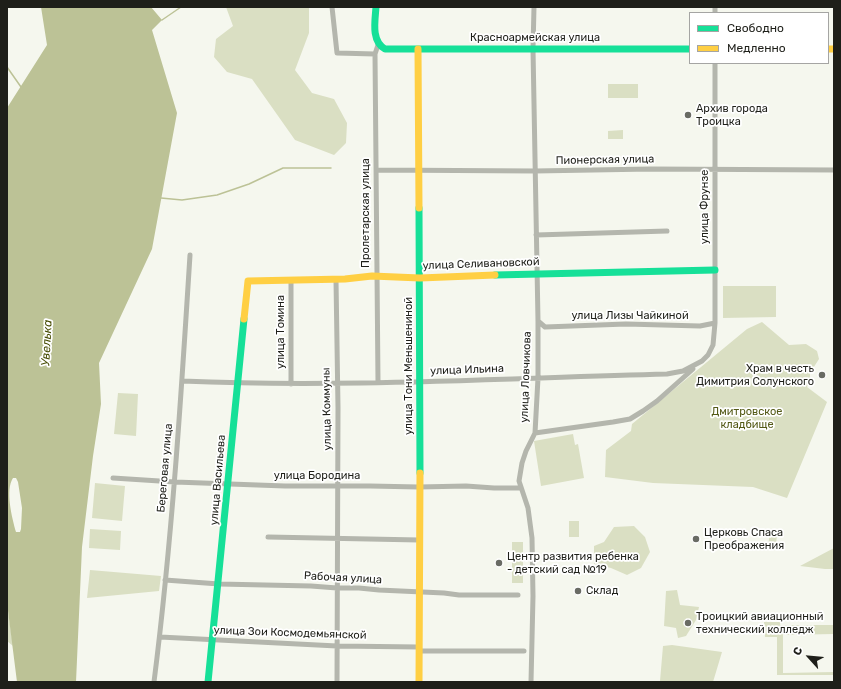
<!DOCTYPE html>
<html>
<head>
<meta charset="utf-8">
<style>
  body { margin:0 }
  #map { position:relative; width:841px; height:689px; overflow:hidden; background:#f5f7ee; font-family:Rubik,sans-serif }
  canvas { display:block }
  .frame { position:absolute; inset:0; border:8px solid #1e1f19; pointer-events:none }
  .legend { position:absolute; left:689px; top:12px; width:140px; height:52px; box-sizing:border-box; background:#fff; border:1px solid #a5a5a3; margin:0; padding:5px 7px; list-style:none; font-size:12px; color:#1e1f19 }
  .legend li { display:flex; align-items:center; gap:8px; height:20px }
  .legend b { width:20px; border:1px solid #a5a5a3 }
  .north { position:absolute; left:789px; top:637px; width:40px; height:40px; -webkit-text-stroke:3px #fff; paint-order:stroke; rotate:297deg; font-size:11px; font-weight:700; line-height:16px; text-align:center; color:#1e1f19 }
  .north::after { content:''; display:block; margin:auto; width:14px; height:18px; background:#1e1f19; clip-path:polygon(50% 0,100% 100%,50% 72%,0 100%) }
</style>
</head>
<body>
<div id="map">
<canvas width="841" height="689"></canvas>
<div class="frame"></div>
<ul class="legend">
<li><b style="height:5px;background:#16e098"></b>Свободно</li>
<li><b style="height:5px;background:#ffcf43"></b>Медленно</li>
</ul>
<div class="north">С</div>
</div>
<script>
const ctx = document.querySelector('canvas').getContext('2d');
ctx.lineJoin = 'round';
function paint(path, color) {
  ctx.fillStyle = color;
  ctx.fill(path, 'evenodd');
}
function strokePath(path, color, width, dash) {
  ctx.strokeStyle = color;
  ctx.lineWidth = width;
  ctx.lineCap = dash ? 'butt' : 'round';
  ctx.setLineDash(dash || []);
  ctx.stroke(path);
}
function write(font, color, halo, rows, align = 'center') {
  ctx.font = font + ' Rubik,sans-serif';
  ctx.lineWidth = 3.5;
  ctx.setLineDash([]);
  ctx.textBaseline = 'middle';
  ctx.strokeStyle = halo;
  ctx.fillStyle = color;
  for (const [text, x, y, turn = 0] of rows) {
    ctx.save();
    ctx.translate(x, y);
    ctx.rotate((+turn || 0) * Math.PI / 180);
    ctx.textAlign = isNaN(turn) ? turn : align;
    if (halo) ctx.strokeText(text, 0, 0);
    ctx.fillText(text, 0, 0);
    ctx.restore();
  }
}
paint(new Path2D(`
  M226,7H309V33L295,70L312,93L334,99L347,123L346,143L334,155L295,140L252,79L227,72L214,57L216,39L233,26Z
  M608,84H638V98H608Z
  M623,130V139H608V131Z
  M723,286H776V317L723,318Z
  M762,322L789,345L806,344L817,351L819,359L810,373V380L807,387L827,402L787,498L753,487L653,483L605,477L606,450L631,431L632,424L747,329Z
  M118,393L138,394L136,436L114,434Z
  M573,434L575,445L578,444L584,478L541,486L534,441Z
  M95,483L125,486L122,521L92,518Z
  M569,521H579V537H569Z
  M634,526L645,537L650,552L641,568L627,575L611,568L594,564V546L604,542L614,527Z
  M90,529L121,531L120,550L89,548Z
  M770,532L777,533L776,547L768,546Z
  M512,542H523V583H512Z
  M834,548V569H825L800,566Z
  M90,570L161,576L159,591L87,598Z
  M677,590L680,605L699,607L696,620L686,636L678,638L676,628L664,626L666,591Z
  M7,603L13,646L7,641Z
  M764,622H780V625H834V634L783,635V673L834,672V675H777V637H765Z
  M672,645L722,652L713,682H664L660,681L663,646Z`), '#dadfc3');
paint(new Path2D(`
  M41,7H151L162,20L152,30L177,113L152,249L99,363L101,404L93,456L82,547L76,682H17L7,603V333L8,324L7,290V108L47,45ZM13,478H16L18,482L22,508L21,529L20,532H16C12,518 5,490 13,478Z`), '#bcc296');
strokePath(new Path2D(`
  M162,20L181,7
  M7,67L21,87
  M161,198L182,200L217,195L249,184L283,168H331`), '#bcc296', 1.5);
strokePath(new Path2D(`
  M332,7L337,53L375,54
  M715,13V7
  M377,170L535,171L651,169L834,170
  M536,235L667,231
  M291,280V384
  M336,280L338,408L337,682
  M538,321L545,327L626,324L700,326L715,323
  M182,381C344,388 506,378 667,374L683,371L702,361L708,355L713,345L715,323V63
  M378,382L375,54L378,45
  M535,433L613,422L630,419L643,411L657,401L693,369
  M113,478L175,482L285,486H370L419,487L466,486L494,488H521
  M268,537L419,540
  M165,580L219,584L311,586L337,588H359L379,590L444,593L459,595H518
  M160,637L337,646L419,647
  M419,651H524
  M154,682C172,540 181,398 190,255
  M531,682L533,596L532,538L528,508L519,481L522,463L526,451L535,433L538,378V321L533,49L534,7`), '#b4b6ad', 5);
strokePath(new Path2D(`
  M376,7C375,21 371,41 385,49H690
  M419,208L420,473
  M495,275L715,270
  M208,682L244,319`), '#16e098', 7);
strokePath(new Path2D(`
  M418,49L419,208
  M828,49H834
  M244,319L248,281L345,279L372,276L420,278L495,275
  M419,682L420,473`), '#ffcf43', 7);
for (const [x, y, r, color] of [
  [688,115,4,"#696b64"],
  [822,375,4,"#696b64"],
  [696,539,4,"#696b64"],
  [499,563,4,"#696b64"],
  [578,591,4,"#696b64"],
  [688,623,4,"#696b64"]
]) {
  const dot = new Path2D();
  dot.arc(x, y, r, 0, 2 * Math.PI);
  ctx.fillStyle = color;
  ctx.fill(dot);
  strokePath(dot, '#fff', 1.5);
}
write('11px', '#1e1f19', '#fff', [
  ["Красноармейская улица",535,38],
  ["Пионерская улица",605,160,-1],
  ["улица Фрунзе",705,207,-90],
  ["Пролетарская улица",366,213,-90],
  ["улица Селивановской",481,264,-2],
  ["улица Лизы Чайкиной",630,316],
  ["улица Томина",281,332,-90],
  ["улица Тони Меньшениной",409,366,-90],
  ["улица Ильина",467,370,-2],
  ["улица Ловчикова",526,377,-88],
  ["улица Коммуны",327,409,-91],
  ["Береговая улица",165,468,-85],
  ["улица Бородина",317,476],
  ["улица Васильева",218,480,-85],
  ["Рабочая улица",343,578,3],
  ["улица Зои Космодемьянской",290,633,2]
]);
write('11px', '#1e1f19', '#fff', [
  ["Архив города",696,109],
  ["Троицка",696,122],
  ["Храм в честь",814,369,"right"],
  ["Димитрия Солунского",814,382,"right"],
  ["Церковь Спаса",704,533],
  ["Преображения",704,546],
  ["Центр развития ребенка",507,557],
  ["- детский сад №19",507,570],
  ["Склад",586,591],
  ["Троицкий авиационный",696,617],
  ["технический колледж",696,630]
], 'left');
write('11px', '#535916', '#fff', [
  ["Дмитровское",747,412],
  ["кладбище",747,425]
]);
write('italic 12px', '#464c03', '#fff', [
  ["Увелька",47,343,-87]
]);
</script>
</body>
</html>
